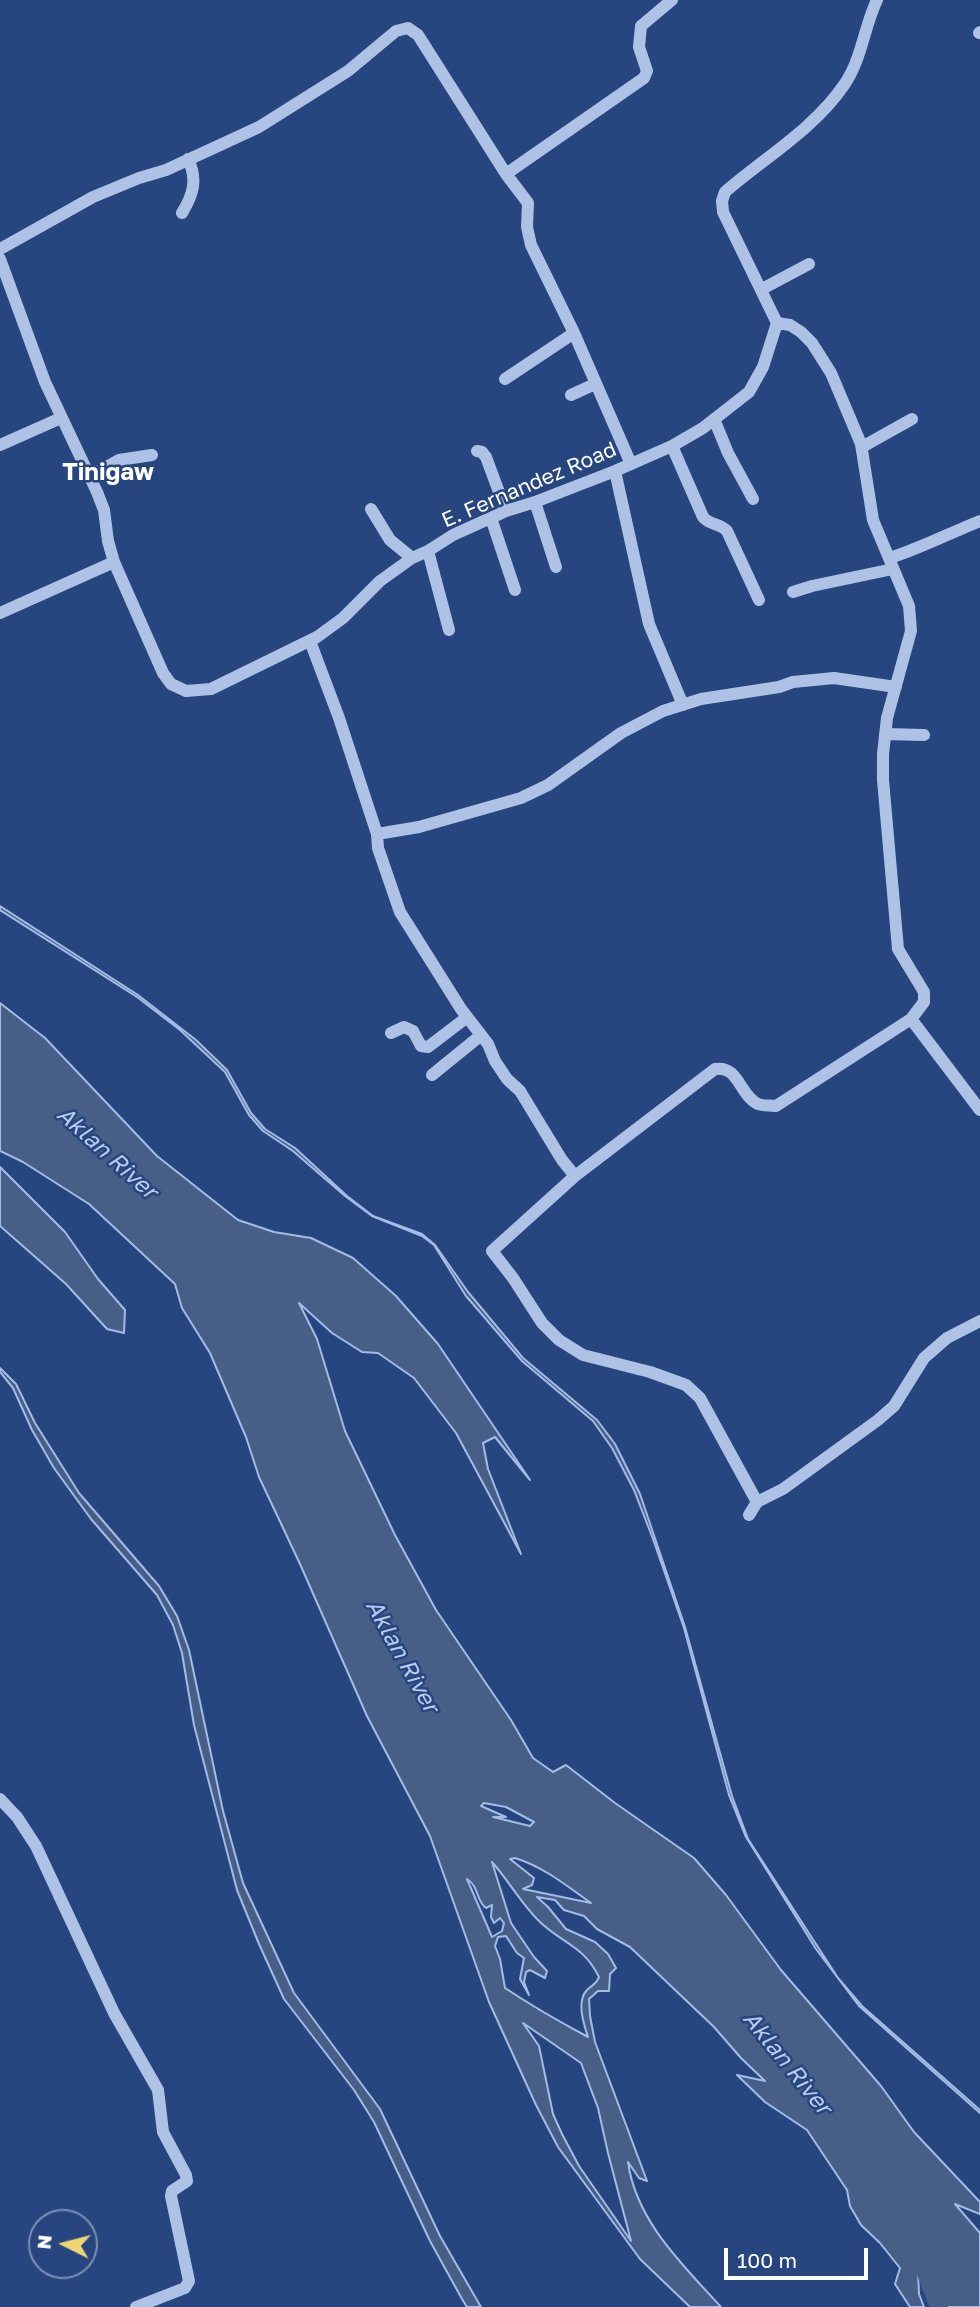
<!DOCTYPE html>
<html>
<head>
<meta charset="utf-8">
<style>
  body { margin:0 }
  #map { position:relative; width:980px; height:2307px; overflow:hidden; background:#27467f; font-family:"Golos Text",sans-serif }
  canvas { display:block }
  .north { position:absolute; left:28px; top:2209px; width:70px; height:70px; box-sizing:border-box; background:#27467f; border:2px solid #7d90b2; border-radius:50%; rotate:276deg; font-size:19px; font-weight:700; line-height:28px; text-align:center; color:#fff }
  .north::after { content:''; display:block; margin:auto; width:24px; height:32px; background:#eed473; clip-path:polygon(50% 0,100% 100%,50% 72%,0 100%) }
  .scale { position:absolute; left:724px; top:2248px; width:144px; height:32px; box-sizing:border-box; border:4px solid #fff; border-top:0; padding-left:9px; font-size:21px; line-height:24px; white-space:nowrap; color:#fff; -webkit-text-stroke:5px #27467f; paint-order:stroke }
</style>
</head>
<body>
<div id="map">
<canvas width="980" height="2307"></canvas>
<div class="north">N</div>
<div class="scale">100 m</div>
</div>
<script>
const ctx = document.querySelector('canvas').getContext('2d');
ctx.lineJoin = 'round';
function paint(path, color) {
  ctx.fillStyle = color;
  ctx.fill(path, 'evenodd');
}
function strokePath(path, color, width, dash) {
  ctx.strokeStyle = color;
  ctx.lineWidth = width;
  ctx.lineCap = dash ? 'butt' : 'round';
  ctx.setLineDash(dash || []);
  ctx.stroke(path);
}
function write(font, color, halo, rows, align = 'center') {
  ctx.font = font + ' "Golos Text",sans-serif';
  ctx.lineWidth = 5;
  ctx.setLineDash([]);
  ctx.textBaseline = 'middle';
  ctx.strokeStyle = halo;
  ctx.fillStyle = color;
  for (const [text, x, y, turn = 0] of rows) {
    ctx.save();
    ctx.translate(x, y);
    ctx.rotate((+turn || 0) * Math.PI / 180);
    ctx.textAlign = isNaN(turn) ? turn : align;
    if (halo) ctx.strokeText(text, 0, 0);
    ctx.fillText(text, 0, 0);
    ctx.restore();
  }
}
const water = new Path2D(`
  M0,906L138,995L196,1040L227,1070L251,1113L265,1129L295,1148L347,1196L373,1216L422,1234L435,1245L468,1292L523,1358L597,1420L615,1444L640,1494L685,1627L732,1796L748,1839L838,1978L862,2006L980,2110V2113L859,2006L816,1949L746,1837L729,1795L684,1628L653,1539L634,1490L612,1448L593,1421L522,1361L466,1296L434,1245L422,1236L372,1216L345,1196L293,1151L263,1131L249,1115L225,1072L180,1030L137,997L0,910Z
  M0,1003L45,1038L157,1156L238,1220L274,1232L311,1238L353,1258L396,1296L438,1344L530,1480L495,1437L483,1443L488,1469L521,1554L456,1433L414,1378L378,1353L362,1352L332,1333L299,1303L317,1339L345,1431L395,1535L436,1610L511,1720L533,1758L553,1772L566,1765L615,1803L694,1858L726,1895L781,1970L881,2086L914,2132L980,2202V2214L955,2204L980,2233V2307H943L939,2298L918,2272L919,2294L924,2307H910L895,2284L900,2268L880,2243L861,2225L850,2206L847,2190L807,2130L765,2102L737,2075L765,2081L741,2058L714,2027L630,1947L597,1929L584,1916L564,1910L555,1900L537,1897L548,1907L566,1929L595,1942L608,1954L616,1968L610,1974L609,1991H598L589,1999L590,2016L595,2042L647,2181L639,2178L628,2162C636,2221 683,2265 721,2307H690L640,2259L558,2147L536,2105L489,2002L430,1836L367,1716L300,1564L259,1477L246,1437L210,1353L182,1308L175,1284L89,1204L23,1162L0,1151ZM484,1803L506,1807L534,1822L530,1826L493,1817H506L481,1806ZM515,1858C544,1867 567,1886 591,1903L523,1889L532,1885L534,1878L510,1859ZM492,1862C509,1881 522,1905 540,1922C563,1944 583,1945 599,1977C596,1985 593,1984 587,1990C576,2001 584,2025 588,2037C560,2022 532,2006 505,1988L500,1959L495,1946L498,1937L506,1936L517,1953L524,1958L520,1979L529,1995L524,1982L526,1972L530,1970L545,1978L547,1971L534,1957L511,1923ZM467,1879C479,1886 476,1901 486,1908L492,1905L491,1917L494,1923L500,1918L504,1923L502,1931L492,1937ZM523,2023L581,2063L598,2108L608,2153L631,2241L579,2166L562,2134L553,2114L539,2046Z
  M0,1167L65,1232L98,1279L125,1310L124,1333L107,1329L66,1284L0,1226Z
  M0,1368L16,1384L35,1423L79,1493L159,1586L177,1616L189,1650L223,1811L243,1883L294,1993L380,2109L440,2236L481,2307H467L462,2299L430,2241L374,2122L354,2090L284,1999L259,1944L237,1890L194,1725L182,1653L173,1625L157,1595L91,1519L54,1468L32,1430L13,1388L0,1372Z`);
paint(water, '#475e87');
strokePath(water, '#a2bce6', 2);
strokePath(new Path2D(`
  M924,2268L939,2307`), '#475e87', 18);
strokePath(new Path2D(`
  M979,33L980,32
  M506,174L644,78L647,71L639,47L641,26L672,0
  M182,213C193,195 198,180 188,159
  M0,249L93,197L139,178L166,170L259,127L348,71L396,31L408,28L418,35L506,174L528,203L527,227L531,245L574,333L631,464
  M0,259L45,382L97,492L104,510L108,541L114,562L163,673L171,684L186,691L211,689L317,637L343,618L380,581L412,558L428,551L453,535L506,511L535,502L615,471L672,446L703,428L749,392L763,367L777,323L723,212L722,201L725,192C764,158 814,129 844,85C862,59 864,27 877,0
  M762,289L809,264
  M505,379L574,333
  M571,395L595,384
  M714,419L728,453L753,499
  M0,445L61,418
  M672,446L703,517C709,525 720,523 727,531L759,600
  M862,447L912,419
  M477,451L482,452L486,457L506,511
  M615,471L649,624L683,705
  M89,477L119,460L152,455
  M535,502L556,567
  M371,509L390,540L412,558
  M491,518L515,590
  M428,551L449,630
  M890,558C921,548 950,533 980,521
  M793,592L812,586L893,569
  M0,613L114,562
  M310,641L339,718L377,834
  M885,734L924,735
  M911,1019L980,1110
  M391,1033L404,1027L413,1031L421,1046L428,1047L466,1018
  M432,1075L480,1036
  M575,1176L562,1160L520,1091L507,1079L495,1061L488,1044L461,1009L400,912L378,848L377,834L419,827L521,798L548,785L621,733L663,711L701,699L779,687L793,682L834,678L896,687
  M757,1502L700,1398L686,1385L650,1372L583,1355L559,1340L542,1323L513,1278L492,1251L575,1176L715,1069C739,1065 739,1095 758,1104C763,1106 770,1105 776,1106L911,1019L924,1002V992L898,949L883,780V754L887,718L911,631L909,606L873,520L861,444L831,373L812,343L801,332L790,325L777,323
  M749,1515L757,1502L783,1489L878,1420L894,1406L924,1358L947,1338L980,1321
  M0,1799L17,1817L36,1846L114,2013L158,2090L163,2132L186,2175L187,2181L172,2191L171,2196L189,2281L185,2288L136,2307`), '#aec2e5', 12);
write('21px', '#fff', '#27467f', [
  ["E. Fernandez Road",529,485,-23]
]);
write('italic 23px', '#b9cced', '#27467f', [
  ["Aklan River",107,1153,42],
  ["Aklan River",402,1656,61],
  ["Aklan River",787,2063,51]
]);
write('bold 24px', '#fff', '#27467f', [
  ["Tinigaw",108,472]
]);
</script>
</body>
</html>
